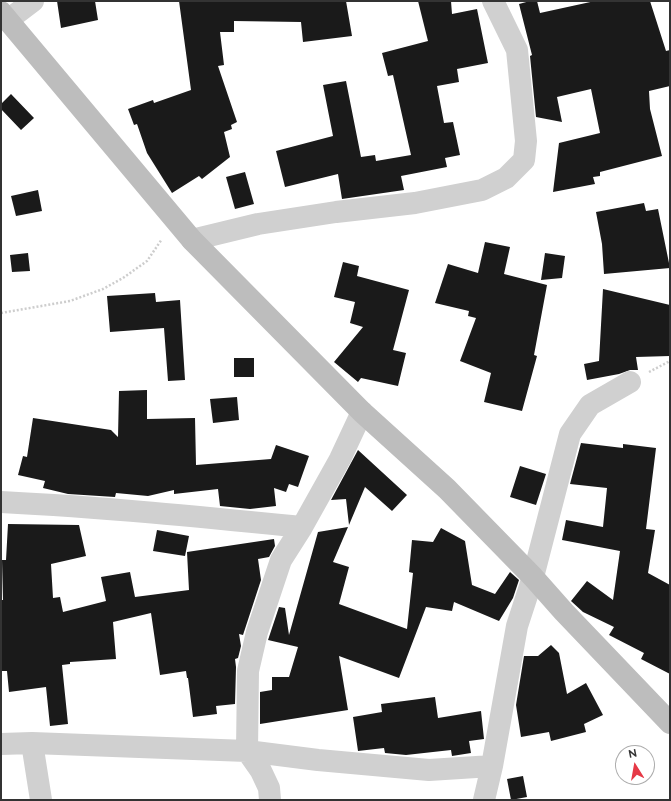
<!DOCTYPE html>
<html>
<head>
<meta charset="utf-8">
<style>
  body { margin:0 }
  #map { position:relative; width:671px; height:801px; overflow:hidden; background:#fff; font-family:Raleway,sans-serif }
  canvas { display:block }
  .frame { position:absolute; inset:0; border:2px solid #333; pointer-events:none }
  .north { position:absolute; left:615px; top:745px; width:40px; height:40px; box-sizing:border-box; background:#fff; border:1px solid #adadad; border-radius:50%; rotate:349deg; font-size:11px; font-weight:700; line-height:16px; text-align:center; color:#333 }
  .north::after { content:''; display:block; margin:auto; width:14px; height:18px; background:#e63946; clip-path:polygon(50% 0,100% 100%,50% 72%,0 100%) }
</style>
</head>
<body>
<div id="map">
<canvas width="671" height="801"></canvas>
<div class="frame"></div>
<div class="north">N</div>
</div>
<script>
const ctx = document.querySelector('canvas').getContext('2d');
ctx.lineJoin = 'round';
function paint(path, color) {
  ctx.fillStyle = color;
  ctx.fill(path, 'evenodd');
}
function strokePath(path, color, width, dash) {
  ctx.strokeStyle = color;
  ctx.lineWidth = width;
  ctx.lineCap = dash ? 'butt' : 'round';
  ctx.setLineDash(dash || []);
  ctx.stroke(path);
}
paint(new Path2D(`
  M57,1H95L98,20L61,28Z
  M179,1H346L352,36L303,42L301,22L234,21V32H220L224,65L218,66L237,122L231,125L232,129L224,132L230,157L202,179L199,176L172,193L147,153L137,124L134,125L128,109L153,100L154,103L191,90Z
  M418,1H451L452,14L477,9L488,63L457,69L459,82L437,86L444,123L453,122L460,155L445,158L447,167L401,176L404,190L342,199L338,174L285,187L276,151L333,136L323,85L346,81L361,157L375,155L376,161L411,155L393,75L388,76L382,53L428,41Z
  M530,1H537L540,13L595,1H650L666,51L670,50V86L649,91L650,109L662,156L600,172V176L593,177L595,184L553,192L559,143L600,133L591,89L557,97L562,122L536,117L530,56L532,55L519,4Z
  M11,94L34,118L21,130L1,109V104Z
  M245,172L254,204L235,209L226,177Z
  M38,190L42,211L16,216L11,196Z
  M644,203L646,211L658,209L670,268L604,274L602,244L596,212Z
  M485,242L510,247L504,274L547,285L534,355L537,356L522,411L484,402L491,373L460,361L476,318L468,316L469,311L435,303L448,264L478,273Z
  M28,253L30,271L12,272L10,255Z
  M545,253L565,256L562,278L541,280Z
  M343,262L359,266L357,276L409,290L393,350L406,353L398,386L361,378L358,382L334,362L363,327L350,323L355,302L334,297Z
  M603,289L670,305V356L636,357L638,370H630L619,374L587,380L584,364L599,361Z
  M155,293L156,302L180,300L185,380L168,381L164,328L110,332L107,296Z
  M234,358H254V377H234Z
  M147,390V419L195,418L196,465L271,459L276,445L309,456L298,487L289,484L286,492L274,488L276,506L250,509L220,506L218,489L174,494V490L148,496L116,493L115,497L68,494L43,488L45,481L18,475L23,456L27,457L33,418L111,430L118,437L119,391Z
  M237,397L239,420L213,423L210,399Z
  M581,443L623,448V444L656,448L646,529L655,530L648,573L670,585V674L641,659L644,653L609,635L614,627L583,612L571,601L587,581L613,600L620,551L562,540L566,520L603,527L607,488L570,484Z
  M358,450L407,495L392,511L365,487L349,525L346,499L331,500Z
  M520,466L546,474L536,505L510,497Z
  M8,524L79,525L86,556L51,564L53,598L60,597L63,612L106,601L101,577L130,572L135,597L189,590L187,552L274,539L275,546L269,557L258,559L261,580L243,635L239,634L241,646L238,658L235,659L236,667L235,704L216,706L217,714L193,717L188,678H187L186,671L160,675L151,613L113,622L116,659L70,662V664L62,665L68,724L50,726L46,687L9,692L7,671H1V600H3L2,560H6Z
  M348,527L333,562L349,567L339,604L407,629L413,573L409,572L412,540L433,542L441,528L465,541L472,585L495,594L510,572L519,580L513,598L499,621L454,602L452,611L426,607L399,678L339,656L348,710L260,724V692L272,690V677H289L298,647L268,640L279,607L285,608L289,635L318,532Z
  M157,530L189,536L185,556L153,551Z
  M551,645L559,653L567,694L586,683L603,715L584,724L586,732L551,741L549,732L521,737L516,705L524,656H538Z
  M435,697L438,718L481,711L484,739L469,741L471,753L452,756L451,750L406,755L385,753L384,748L358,751L353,717L382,712L381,704Z
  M523,776L527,797L511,800L507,779Z`), '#1a1a1a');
strokePath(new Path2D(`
  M1,313L70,301L103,289L123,278L147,261L162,239
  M649,372L670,361`), '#cdcdcd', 2.5, [2, 2]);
strokePath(new Path2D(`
  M8,20L33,1
  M192,240L258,224L336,212L415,203L482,190L506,178L524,160L526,141L517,50L493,1
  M1,502C102,507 202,517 302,527
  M32,743L41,800
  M1,744L32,743L247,751L318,760L429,770L492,766
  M270,800L269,788L261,771L247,751L248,671L257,632L281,560L302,527L340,459L362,412
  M484,800L492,766L517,626L533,577L570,434L590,405L630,382`), '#d0d0d0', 22);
strokePath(new Path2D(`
  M1,12L192,240L362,412L447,489L533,577L564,612L670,723`), '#bdbdbd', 22);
</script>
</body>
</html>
